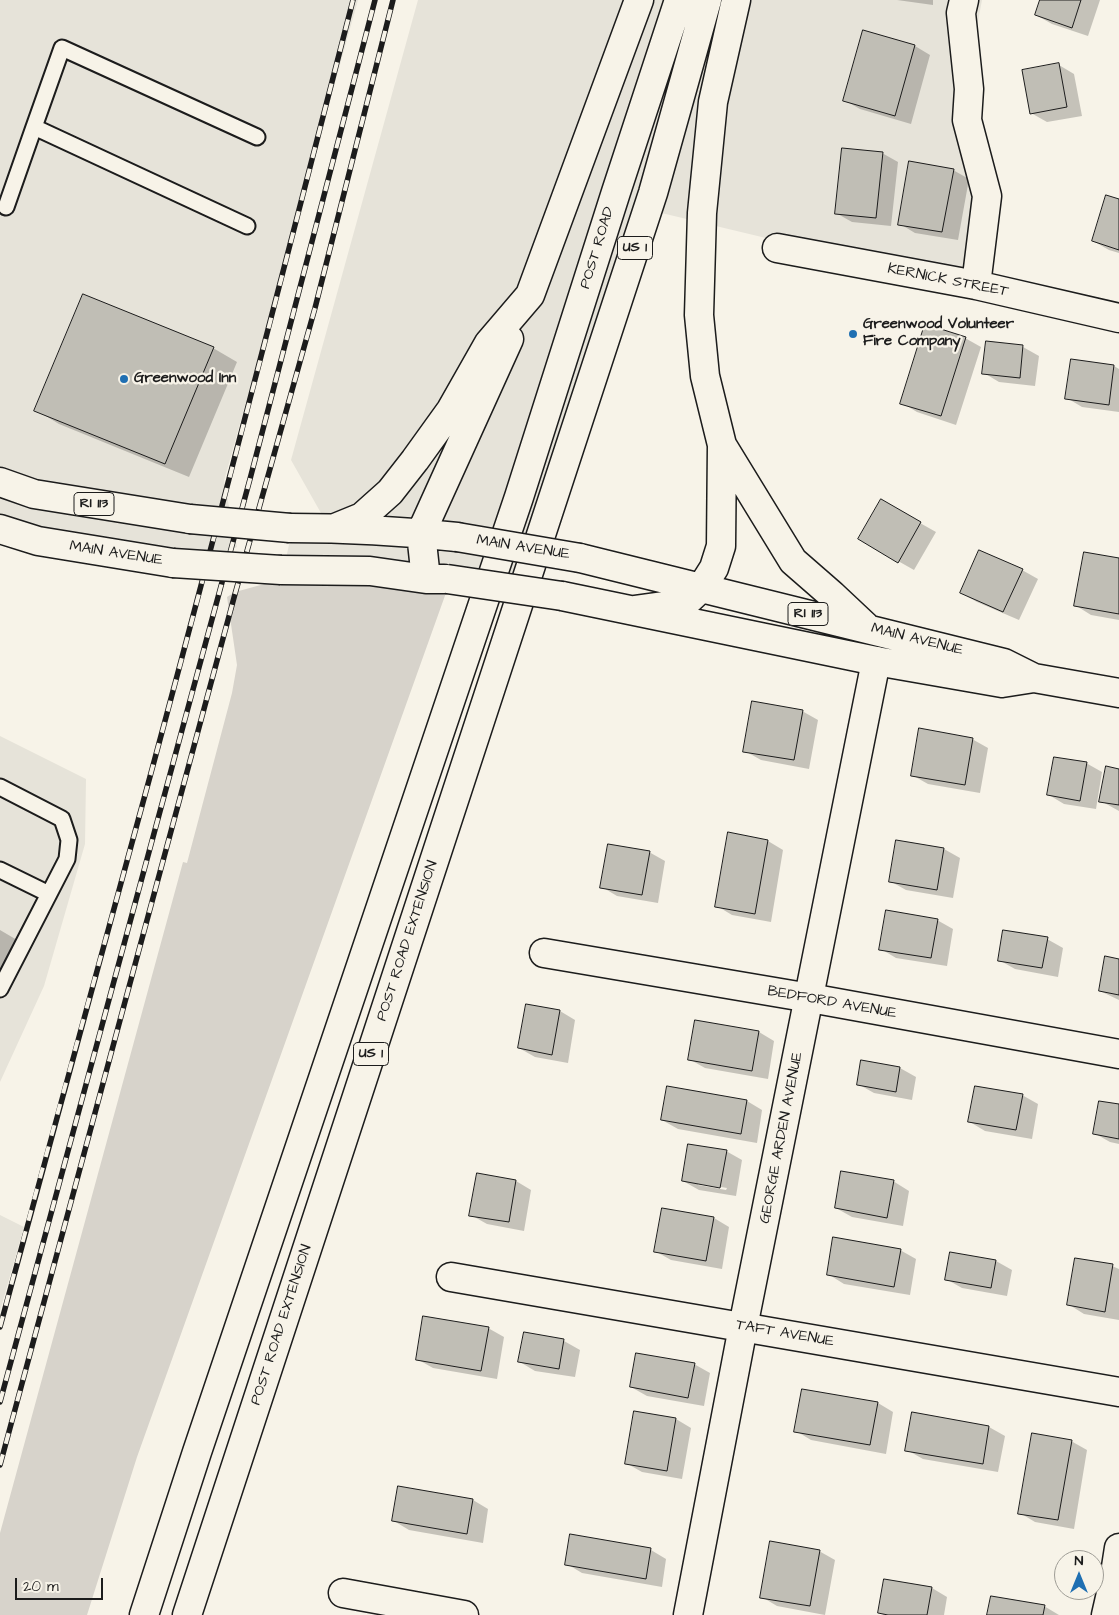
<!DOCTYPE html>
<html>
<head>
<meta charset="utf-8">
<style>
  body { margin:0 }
  #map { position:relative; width:1119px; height:1615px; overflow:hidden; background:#f7f3e8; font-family:"Architects Daughter",sans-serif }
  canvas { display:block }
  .north { position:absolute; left:1054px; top:1550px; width:50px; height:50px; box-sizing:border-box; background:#f7f3e8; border:1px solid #9f9d96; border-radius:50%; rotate:0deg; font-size:14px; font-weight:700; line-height:20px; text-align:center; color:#1c1c1c }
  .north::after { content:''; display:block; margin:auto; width:18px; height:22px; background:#1f6fb2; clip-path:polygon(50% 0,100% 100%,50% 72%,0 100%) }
  .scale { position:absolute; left:15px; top:1578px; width:88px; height:22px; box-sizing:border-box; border:2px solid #1c1c1c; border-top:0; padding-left:6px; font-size:15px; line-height:18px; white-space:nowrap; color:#1c1c1c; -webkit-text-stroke:4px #f7f3e8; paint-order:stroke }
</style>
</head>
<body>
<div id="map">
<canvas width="1119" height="1615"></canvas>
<div class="north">N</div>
<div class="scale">20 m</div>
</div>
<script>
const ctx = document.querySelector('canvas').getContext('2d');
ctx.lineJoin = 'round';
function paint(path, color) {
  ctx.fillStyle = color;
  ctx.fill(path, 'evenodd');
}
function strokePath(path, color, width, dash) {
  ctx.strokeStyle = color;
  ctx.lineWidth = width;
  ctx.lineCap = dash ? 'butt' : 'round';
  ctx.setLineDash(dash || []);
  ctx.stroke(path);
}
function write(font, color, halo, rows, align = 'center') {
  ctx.font = font + ' "Architects Daughter",sans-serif';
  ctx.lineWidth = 4.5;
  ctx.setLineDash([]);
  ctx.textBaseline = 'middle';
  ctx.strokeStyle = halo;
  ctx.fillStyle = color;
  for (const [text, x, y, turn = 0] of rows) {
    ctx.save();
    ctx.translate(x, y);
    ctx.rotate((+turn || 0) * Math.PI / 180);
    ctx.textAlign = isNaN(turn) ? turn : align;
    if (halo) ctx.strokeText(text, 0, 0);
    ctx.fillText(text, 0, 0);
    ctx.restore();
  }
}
paint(new Path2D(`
  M0,0H358L224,481L237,547L228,551L197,558L0,531Z
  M418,0H982L970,64L978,281L791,244L649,210L522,549L505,598L282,577L290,540L330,529L291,460Z
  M0,736L86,779L85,844L44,986L0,1082Z
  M0,1215L24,1227L0,1311Z`), '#e6e3d9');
paint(new Path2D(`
  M282,577L447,590L137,1457L87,1615H0V1533L183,862L187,863L232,693L237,665L227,597L235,592L279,580Z`), '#d7d3cb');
paint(new Path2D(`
  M897,0H933V5Z
  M1041,0H1100L1088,36L1052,24L1036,15Z
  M864,32L915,46L930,55L911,124L860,109L844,100Z
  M1059,65L1074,74L1082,116L1047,122L1031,113Z
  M882,153L898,162L891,226L852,222L836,213Z
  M953,170L969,179L958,240L915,233L900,224Z
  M1119,200V253L1109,250L1093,241Z
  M965,338L981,347L956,425L917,412L902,403Z
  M987,342L1023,347L1039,356L1035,386L999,382L984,373Z
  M213,348L237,362L189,477L59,424L36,410Z
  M1072,361L1114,366L1119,369V412L1082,407L1067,398Z
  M881,501L936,532L914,570L859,539Z
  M1119,560V620L1091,615L1075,605Z
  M1022,570L1038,579L1019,620L977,602L961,593Z
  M802,711L818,720L809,769L761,760L745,751Z
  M972,739L988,748L980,793L928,784L912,775Z
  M1086,763L1102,772L1096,809L1064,804L1049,795Z
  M1119,770V811L1101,801Z
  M768,841L783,850L771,922L732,915L717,906Z
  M897,841L944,849L960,858L953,898L906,890L890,881Z
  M649,852L665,861L658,903L617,896L602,887Z
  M937,920L953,929L947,966L896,958L881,949Z
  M0,930L17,940L0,976Z
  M1047,939L1063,948L1058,977L1015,969L999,960Z
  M1119,960V1000L1100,991Z
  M560,1011L575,1020L568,1063L535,1057L519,1048Z
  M759,1032L774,1041L768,1079L705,1068L689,1059Z
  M862,1062L900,1068L916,1077L912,1100L874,1093L858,1084Z
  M1022,1095L1038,1104L1032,1139L985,1131L970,1122Z
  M747,1101L762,1110L757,1143L678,1129L662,1120Z
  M1119,1106V1144L1110,1142L1094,1133Z
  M726,1151L742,1160L736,1196L699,1190L683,1181ZM698,1183L727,1188L726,1190L698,1185Z
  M516,1181L531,1190L524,1231L487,1224L471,1215Z
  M893,1181L909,1191L903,1226L852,1217L836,1208Z
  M714,1218L729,1227L722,1269L671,1260L655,1251Z
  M900,1250L916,1259L910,1295L844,1284L828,1274Z
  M951,1254L996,1261L1012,1270L1007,1296L962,1288L946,1279Z
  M1112,1266L1119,1269V1320L1084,1314L1068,1304Z
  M488,1328L504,1337L497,1379L433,1368L417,1359Z
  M525,1334L564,1341L580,1350L575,1377L535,1371L520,1362Z
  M694,1364L710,1373L704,1406L647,1396L631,1387Z
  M878,1403L893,1412L886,1454L811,1440L796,1431Z
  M676,1419L691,1428L682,1479L642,1472L626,1463Z
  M989,1427L1005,1436L998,1472L923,1459L907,1450Z
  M1071,1441L1087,1450L1074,1529L1035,1522L1020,1513Z
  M473,1500L488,1509L483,1543L409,1530L394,1521Z
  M651,1550L666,1559L662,1587L582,1573L567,1564Z
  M819,1551L835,1560L825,1615L777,1606L762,1597Z
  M932,1588L947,1597L944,1615H884L880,1613Z
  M1044,1606L1059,1615H988Z`), '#0003');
const building = new Path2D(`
  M1040,0H1081L1072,28L1035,15Z
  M863,30L915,45L895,116L843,101Z
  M1059,63L1067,107L1030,114L1022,70Z
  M842,148L883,152L876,218L835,214Z
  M909,161L954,169L942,232L898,225Z
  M1106,195L1119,199V250L1092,241Z
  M83,294L214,347L165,464L34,411Z
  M925,324L966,337L941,416L900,404Z
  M986,341L1023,345L1020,378L982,374Z
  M1071,359L1114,365L1109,405L1065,399Z
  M881,499L921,522L898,563L858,539Z
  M979,550L1023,569L1003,612L960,593Z
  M1084,552L1119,558V614L1074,606Z
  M752,701L803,710L794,760L743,752Z
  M919,728L973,738L965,785L911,776Z
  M1054,757L1087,762L1080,801L1047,795Z
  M1106,766L1119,769V805L1099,802Z
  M728,832L768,840L755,914L715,907Z
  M896,840L944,848L937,890L889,882Z
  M608,844L650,851L642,895L600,888Z
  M886,910L938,919L931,958L879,950Z
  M1003,930L1048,937L1042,968L998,961Z
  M1105,956L1119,959V995L1099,991Z
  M526,1004L560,1010L552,1055L518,1048Z
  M695,1020L759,1031L752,1071L688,1060Z
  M861,1060L900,1067L896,1092L857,1085Z
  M667,1086L747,1100L741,1134L661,1120Z
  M975,1086L1023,1094L1016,1130L968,1122Z
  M1099,1101L1119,1104V1139L1093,1134Z
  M688,1144L727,1150L720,1188L682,1181Z
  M841,1171L894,1180L887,1218L835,1208Z
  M477,1173L516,1180L509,1222L469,1216Z
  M662,1208L714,1217L706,1261L654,1252Z
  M833,1237L901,1249L894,1287L827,1275Z
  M950,1252L996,1260L991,1288L945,1280Z
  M1075,1258L1113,1264L1105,1312L1067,1305Z
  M423,1316L489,1327L481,1371L416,1360Z
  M524,1332L564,1339L559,1369L518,1362Z
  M636,1353L695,1363L688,1398L630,1387Z
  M802,1389L878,1402L870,1445L794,1432Z
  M634,1411L676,1418L667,1471L625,1464Z
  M912,1412L989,1426L983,1464L905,1451Z
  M1032,1433L1072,1440L1058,1520L1018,1514Z
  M398,1486L473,1499L467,1534L392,1521Z
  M570,1534L651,1548L646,1579L565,1565Z
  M770,1541L820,1550L810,1606L760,1598Z
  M884,1579L932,1587L927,1615H888L878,1613Z
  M991,1596L1045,1605L1043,1615H987Z`);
paint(building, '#c0beb5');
strokePath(building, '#1c1c1c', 1);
const service = new Path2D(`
  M34,127L62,48L257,137
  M6,207L34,127L247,226
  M0,787L62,819L69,840L67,859L0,989
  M0,870L49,894`);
const minor = new Path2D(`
  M964,0L961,13L969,89L967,120L987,196L976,285
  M777,248L976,285L1119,318
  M544,953L810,998L1119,1054
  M451,1277L1119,1392
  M343,1593L464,1615
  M1106,1615L1114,1580L1119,1548`);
const tertiary = new Path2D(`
  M688,1615L743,1327L876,661`);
const primary = new Path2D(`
  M722,445L793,561L832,595L865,626
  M0,482L34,494L190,519
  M290,528C346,528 401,531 457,537
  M335,528L362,517L390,492L415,460L451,410L489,343L530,295L639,0
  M0,529L38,541L173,563
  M580,558L1004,663L1034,678L1119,693
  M281,570L370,571L426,579H444
  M426,579L421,533L509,339
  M562,596L876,661L1002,683L1034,678
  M634,610L685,603L702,587L714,568L721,546L722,445L705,376L699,315L702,213L713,102L736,0
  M144,1615L197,1452L519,497L616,192L679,0
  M187,1615L653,193L707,0`);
strokePath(service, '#1c1c1c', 19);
strokePath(minor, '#1c1c1c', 31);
strokePath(tertiary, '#1c1c1c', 31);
strokePath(primary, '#1c1c1c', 31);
strokePath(service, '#f7f3e8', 15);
strokePath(minor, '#f7f3e8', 28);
strokePath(tertiary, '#f7f3e8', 28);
strokePath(primary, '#f7f3e8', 28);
const rail = new Path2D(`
  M0,1327C47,1149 97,972 145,795C217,530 285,265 353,0
  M0,1402L250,479L375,0
  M0,1465L235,594L315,308L393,0`);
strokePath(rail, '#1c1c1c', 5.5);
strokePath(rail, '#f7f3e8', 4, [11]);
const primaryBridge = new Path2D(`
  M190,519L290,528
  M457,537L580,558
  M173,563L281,570
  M447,579L562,596`);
strokePath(primaryBridge, '#1c1c1c', 31, []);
strokePath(primaryBridge, '#f7f3e8', 28);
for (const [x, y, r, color] of [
  [853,334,5,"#1f6fb2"],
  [124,379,5,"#1f6fb2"]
]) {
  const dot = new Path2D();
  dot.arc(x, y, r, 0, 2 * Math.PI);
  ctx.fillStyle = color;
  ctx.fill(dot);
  strokePath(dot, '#f7f3e8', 2);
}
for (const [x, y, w] of [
  [635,248,35],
  [94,504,40],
  [808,614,40],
  [371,1054,35]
]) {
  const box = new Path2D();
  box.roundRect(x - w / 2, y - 11.5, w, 23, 4);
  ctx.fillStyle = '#f7f3e8';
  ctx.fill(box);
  strokePath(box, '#1c1c1c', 1);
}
write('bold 14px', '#1c1c1c', null, [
  ["US 1",635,248],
  ["RI 113",94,504],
  ["RI 113",808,614],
  ["US 1",371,1054]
]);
write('15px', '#1c1c1c', '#f7f3e8', [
  ["POST ROAD",598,248,-73],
  ["KERNICK STREET",948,281,11],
  ["MAIN AVENUE",523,548,9],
  ["MAIN AVENUE",116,554,9],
  ["MAIN AVENUE",917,640,14],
  ["POST ROAD EXTENSION",408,941,-72],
  ["BEDFORD AVENUE",832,1003,10],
  ["GEORGE ARDEN AVENUE",782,1138,-79],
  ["POST ROAD EXTENSION",282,1325,-72],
  ["TAFT AVENUE",785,1334,10]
]);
write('bold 15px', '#1c1c1c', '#f7f3e8', [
  ["Greenwood Volunteer",863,325],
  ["Fire Company",863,342],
  ["Greenwood Inn",134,379]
], 'left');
</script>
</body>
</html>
